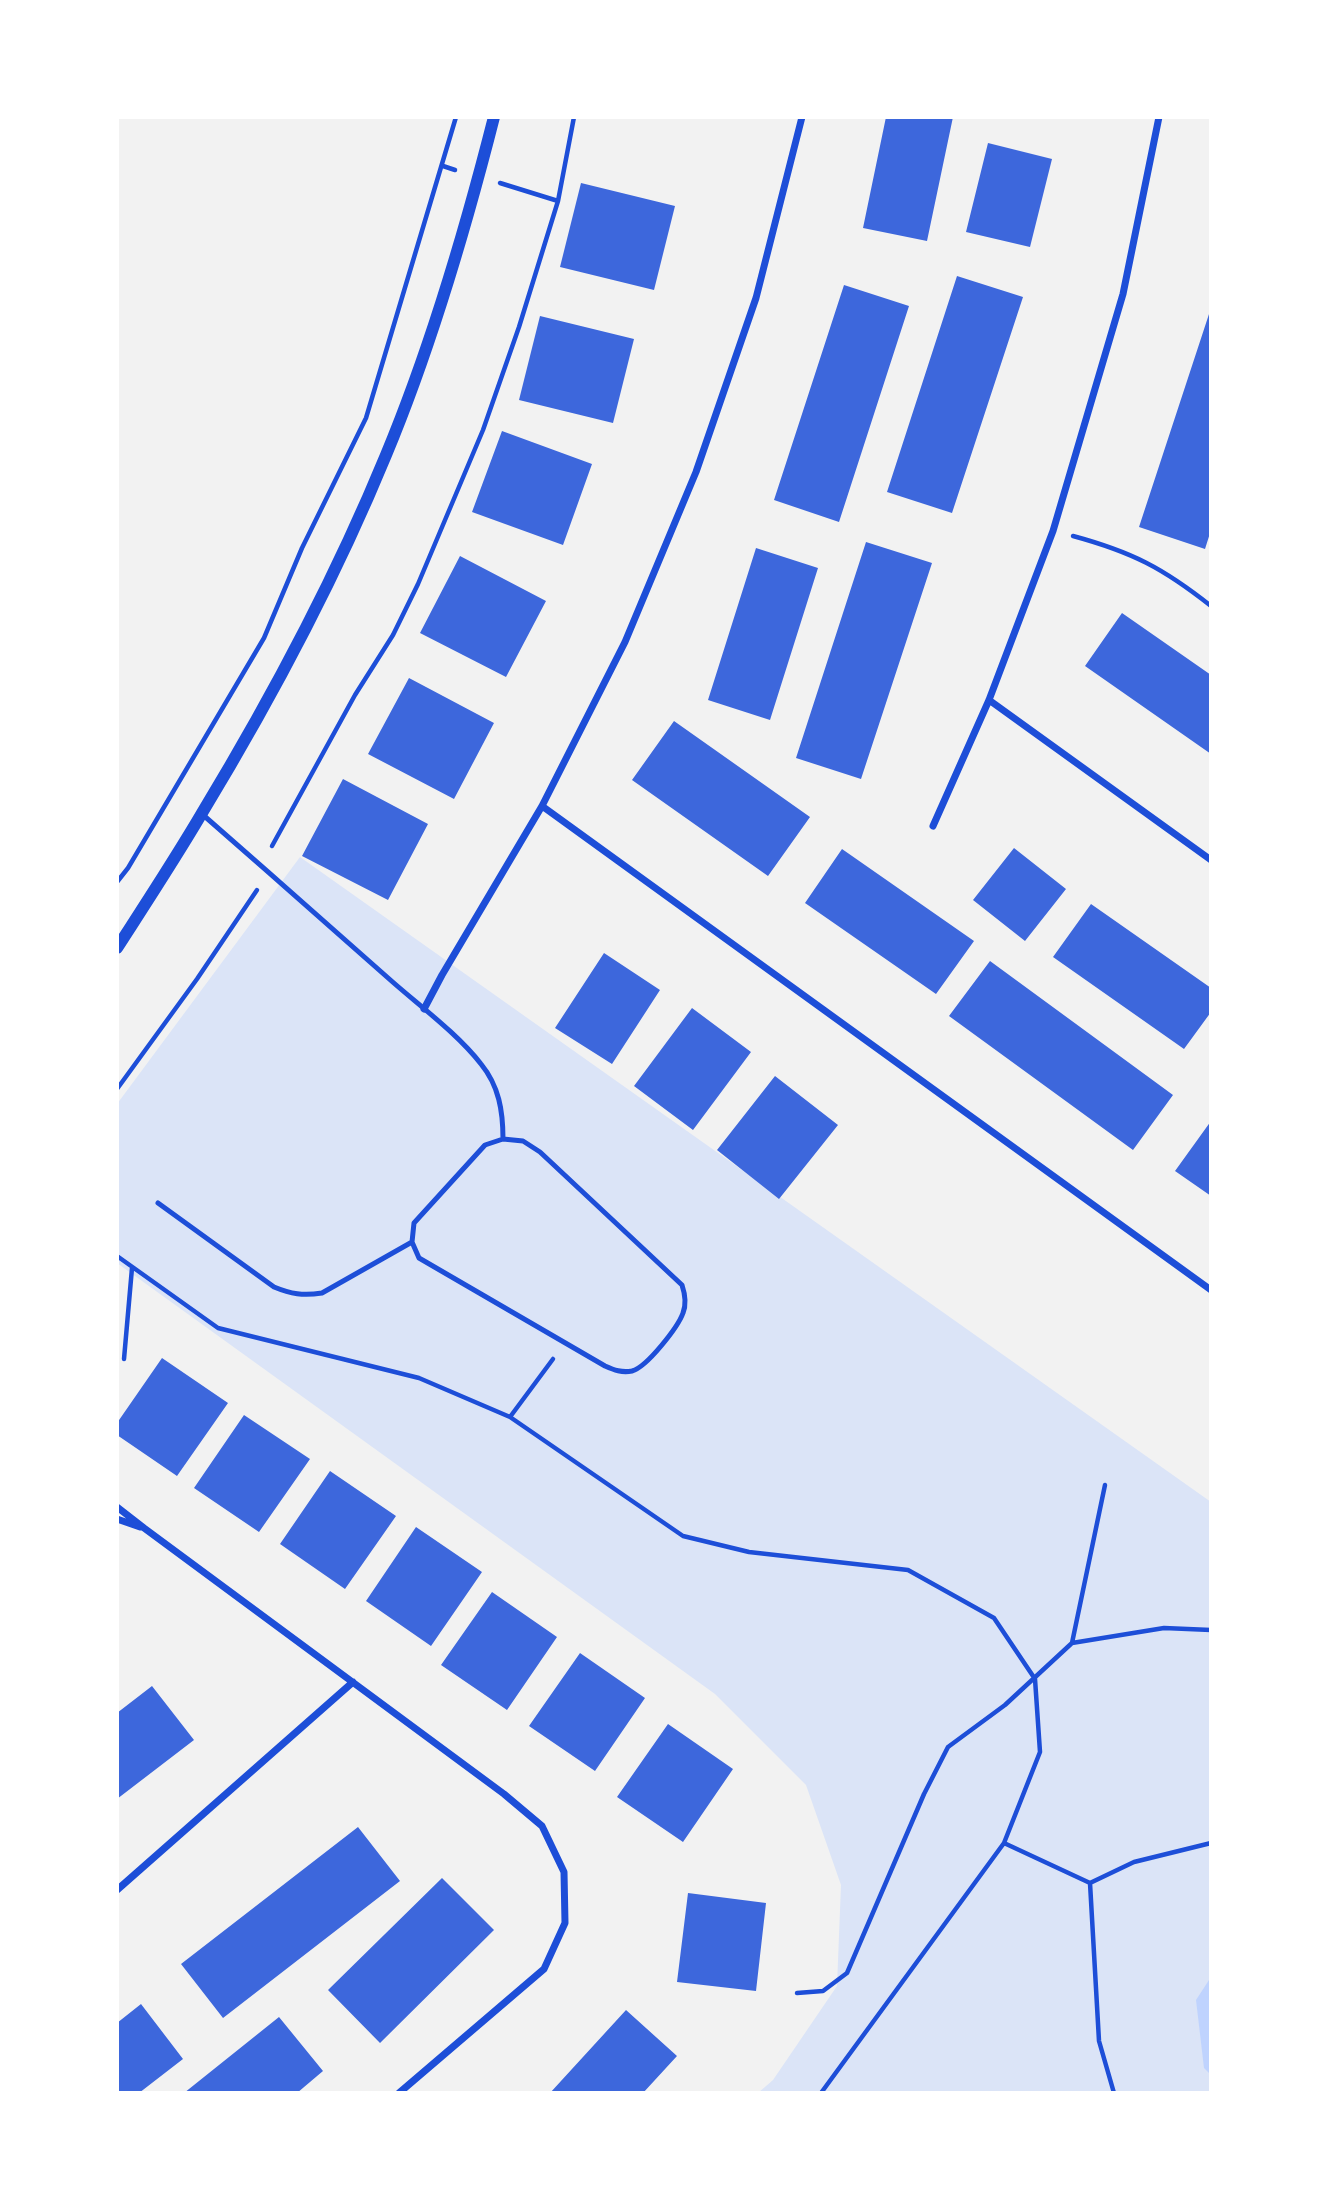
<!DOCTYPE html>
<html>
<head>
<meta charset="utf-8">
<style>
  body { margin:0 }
  #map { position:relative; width:1328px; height:2210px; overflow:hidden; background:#f2f2f2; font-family:"Work Sans",sans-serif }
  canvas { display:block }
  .frame { position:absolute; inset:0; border:119px solid #fff; pointer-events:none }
</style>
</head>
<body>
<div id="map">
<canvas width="1328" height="2210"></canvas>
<div class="frame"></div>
</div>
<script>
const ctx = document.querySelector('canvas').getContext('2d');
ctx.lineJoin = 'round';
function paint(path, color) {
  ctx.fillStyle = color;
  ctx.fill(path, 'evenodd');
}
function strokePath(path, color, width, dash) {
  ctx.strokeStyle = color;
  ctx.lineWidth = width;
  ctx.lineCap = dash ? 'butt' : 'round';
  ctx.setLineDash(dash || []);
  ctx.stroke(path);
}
paint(new Path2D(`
  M300,857L1211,1502V2093H758L773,2080L837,1986L841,1885L806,1785L715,1694L117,1263V1104Z`), '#dbe4f7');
paint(new Path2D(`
  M1211,1977V2075L1204,2068L1196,2000Z`), '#bfd3fe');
paint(new Path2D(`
  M886,117H953L927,241L863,228Z
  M988,143L1052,159L1030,247L966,232Z
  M581,183L675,206L654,290L560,267Z
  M957,276L1023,297L952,513L887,492Z
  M844,285L909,306L839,522L774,500Z
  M1210,311L1211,530L1205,549L1139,527Z
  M540,316L634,339L613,423L519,400Z
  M502,431L592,464L563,545L472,512Z
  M866,542L932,563L861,779L796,758Z
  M756,548L818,568L770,720L708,700Z
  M460,556L546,601L506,677L420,633Z
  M1122,613L1211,675V754L1085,666Z
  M409,678L494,723L454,799L368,754Z
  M674,721L810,817L768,876L632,780Z
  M343,779L428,824L388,900L302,856Z
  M1014,848L1066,889L1025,941L973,900Z
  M842,849L974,941L936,994L805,903Z
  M1091,904L1211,988V1012L1184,1049L1053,957Z
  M604,953L660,990L612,1064L555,1028Z
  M990,961L1173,1095L1133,1150L949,1016Z
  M692,1008L751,1052L693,1130L634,1086Z
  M775,1076L838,1125L779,1199L717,1150Z
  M1211,1121V1196L1175,1171Z
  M162,1358L228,1403L177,1476L117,1435V1423Z
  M244,1415L310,1459L259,1532L194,1488Z
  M330,1471L396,1516L345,1589L280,1544Z
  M416,1527L482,1572L431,1646L366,1601Z
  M492,1592L557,1637L507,1710L441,1665Z
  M580,1653L645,1698L595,1771L529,1726Z
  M152,1686L194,1740L117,1799V1713Z
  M668,1724L733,1769L683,1842L617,1797Z
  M358,1827L400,1881L223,2018L181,1964Z
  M442,1878L494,1930L380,2043L328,1990Z
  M688,1893L766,1903L756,1991L677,1982Z
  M141,2004L183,2059L139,2093H117V2023Z
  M626,2010L677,2056L643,2093H550Z
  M279,2017L323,2071L297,2093H184Z`), '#3d67dc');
strokePath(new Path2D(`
  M443,166L455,170
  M558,201L574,117
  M1073,536C1132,552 1163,568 1211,606
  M272,846L355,695L393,635L418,584L483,430L519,327L558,201L500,183
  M117,882L128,868L264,638L302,548L366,418L456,117
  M117,1089L197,979L257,890
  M117,1256L218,1328L419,1378L510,1417L683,1536L749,1552L908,1570L994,1618L1035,1679L1040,1752L1004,1843L821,2093
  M124,1359L132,1268
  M510,1417L553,1359
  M1072,1643L1105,1485
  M1004,1843L1090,1883
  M797,1993L823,1991L847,1973L924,1794L948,1747L1005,1705L1072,1643L1164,1628L1211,1630
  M1114,2093L1099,2041L1090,1883L1134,1862L1211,1843`), '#1d4ed8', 4.5);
strokePath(new Path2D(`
  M202,814C264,868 325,922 387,977C417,1004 456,1032 481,1064C499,1086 503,1111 503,1139
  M503,1139L523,1141L540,1152L682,1285C685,1294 687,1303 683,1313C678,1327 647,1367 632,1371C622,1373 614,1370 605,1366L419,1258L412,1242L414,1223L485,1145Z
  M158,1203L274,1287C291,1294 303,1296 322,1293L412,1242`), '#1d4ed8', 5);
strokePath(new Path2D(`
  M989,700L1211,860
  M542,806L1211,1290
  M933,826L989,700L1053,531L1123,294L1159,117
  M424,1009L442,975L542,806L625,642L696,472L756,298L802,117
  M117,1507L144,1528L504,1794L542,1826L564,1872L565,1923L544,1969L399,2093
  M117,1519L140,1527
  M117,1890L353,1682`), '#1d4ed8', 7);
strokePath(new Path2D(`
  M117,948C146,903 175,859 202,813C271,699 335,579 386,455C431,347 465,231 494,117`), '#1d4ed8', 12);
</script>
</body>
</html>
